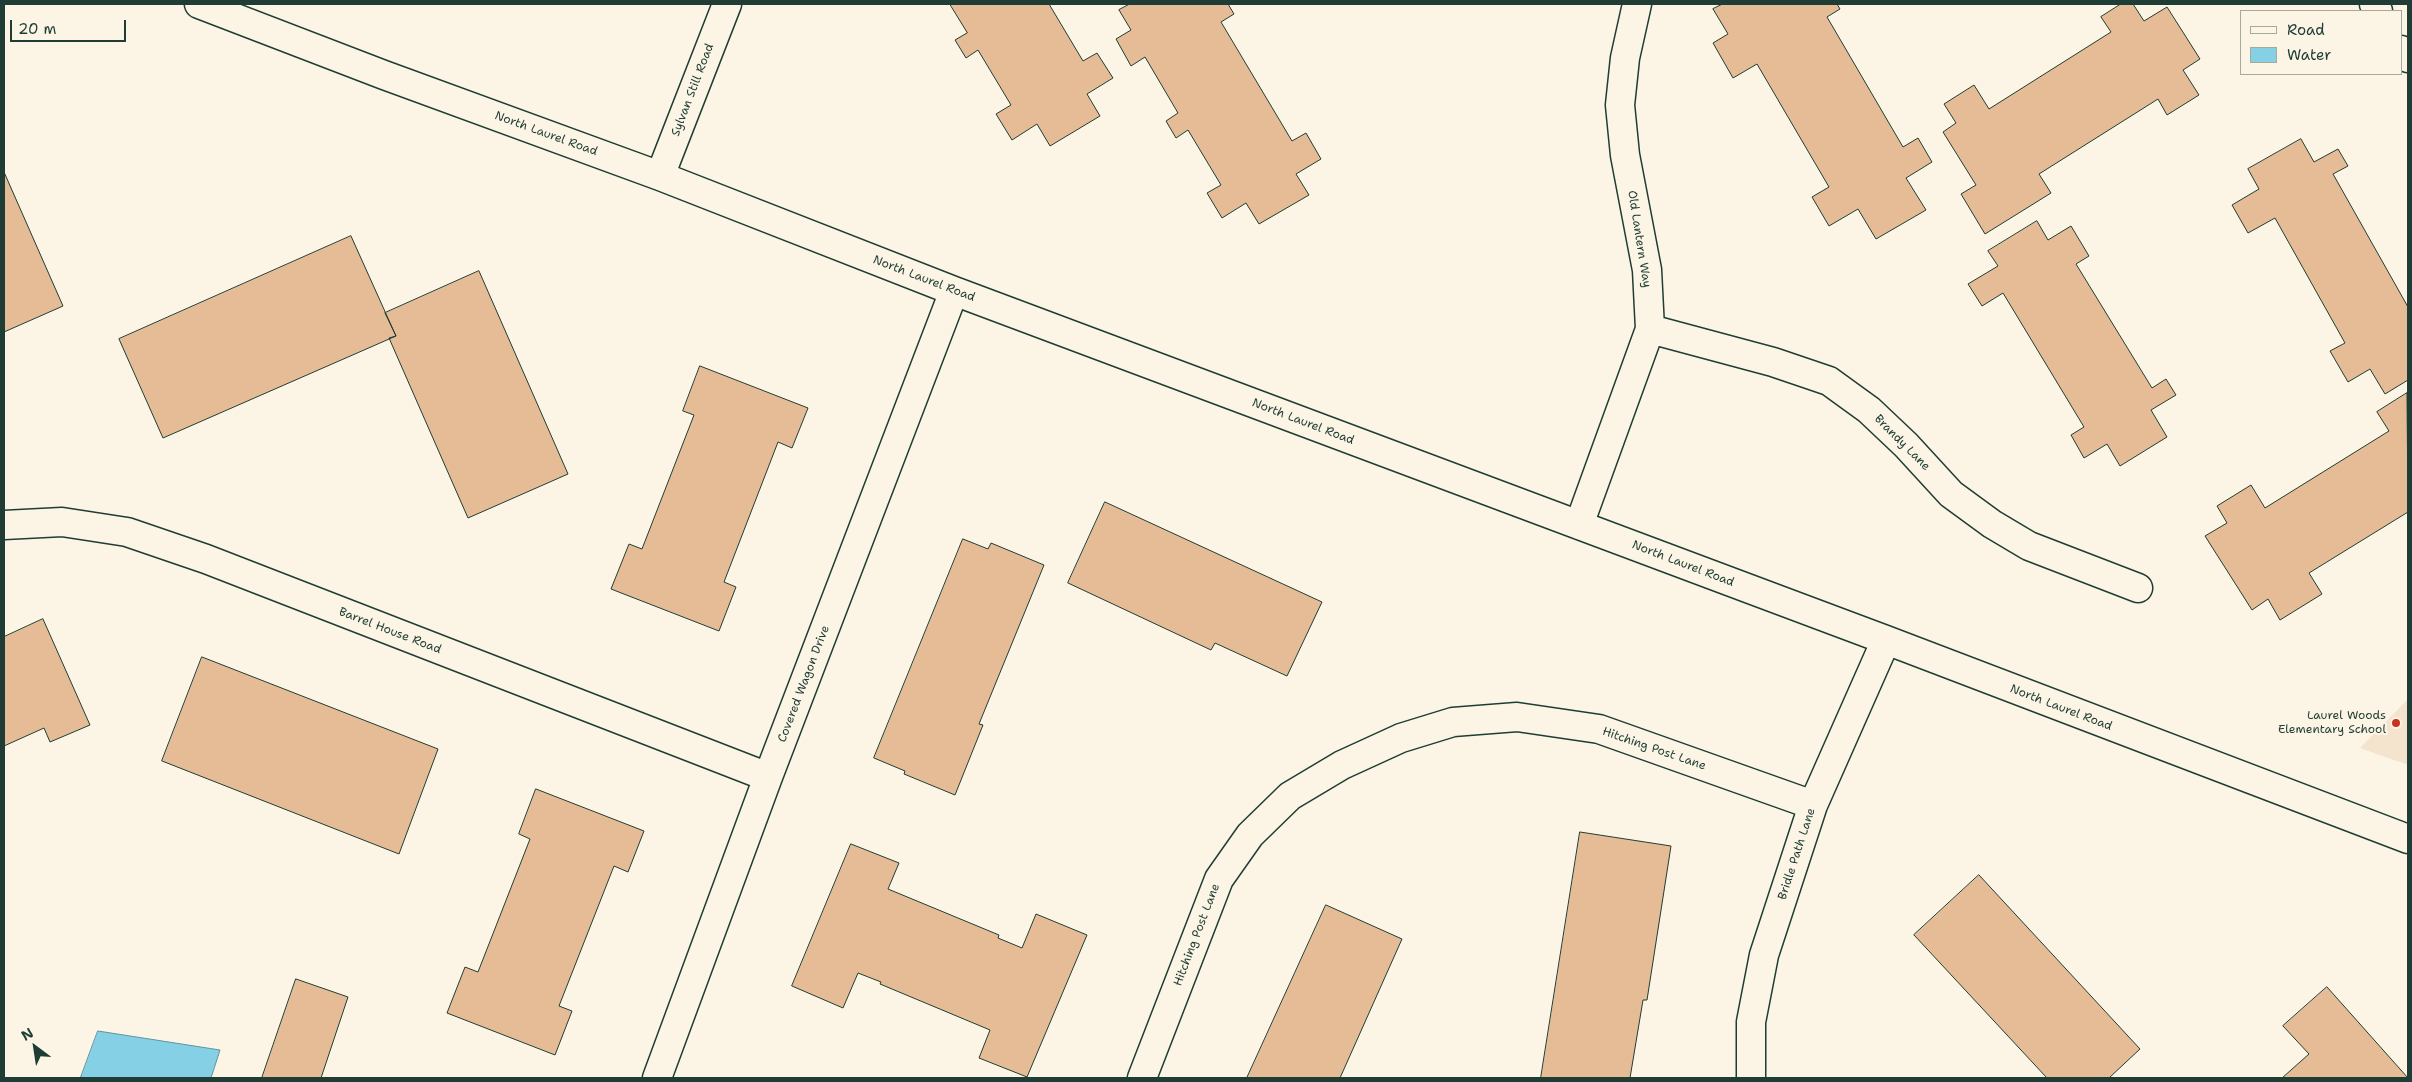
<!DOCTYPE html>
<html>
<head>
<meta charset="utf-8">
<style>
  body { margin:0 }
  #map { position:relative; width:2412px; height:1082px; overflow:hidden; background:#fcf5e5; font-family:"Shantell Sans",sans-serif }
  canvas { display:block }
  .frame { position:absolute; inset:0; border:5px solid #1f3d34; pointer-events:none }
  .legend { position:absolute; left:2240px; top:10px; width:162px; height:65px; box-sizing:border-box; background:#fcf5e5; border:1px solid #a4ab9e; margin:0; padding:6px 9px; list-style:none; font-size:15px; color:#1f3d34 }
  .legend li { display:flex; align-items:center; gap:10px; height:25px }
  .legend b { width:25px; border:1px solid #a4ab9e }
  .north { position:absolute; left:10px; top:1022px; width:50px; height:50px; -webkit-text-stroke:4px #fcf5e5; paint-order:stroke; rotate:329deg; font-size:14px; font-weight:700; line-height:20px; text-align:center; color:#1f3d34 }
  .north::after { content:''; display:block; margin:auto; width:18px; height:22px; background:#1f3d34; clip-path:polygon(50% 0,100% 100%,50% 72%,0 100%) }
  .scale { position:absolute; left:10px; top:20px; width:116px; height:22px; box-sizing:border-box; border:2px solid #1f3d34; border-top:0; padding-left:6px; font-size:15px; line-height:18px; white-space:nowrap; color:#1f3d34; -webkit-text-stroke:4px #fcf5e5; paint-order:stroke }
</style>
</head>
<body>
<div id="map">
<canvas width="2412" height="1082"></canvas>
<div class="frame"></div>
<ul class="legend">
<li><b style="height:6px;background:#fcf5e5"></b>Road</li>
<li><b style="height:14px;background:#85d0e5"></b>Water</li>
</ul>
<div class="north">N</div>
<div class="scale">20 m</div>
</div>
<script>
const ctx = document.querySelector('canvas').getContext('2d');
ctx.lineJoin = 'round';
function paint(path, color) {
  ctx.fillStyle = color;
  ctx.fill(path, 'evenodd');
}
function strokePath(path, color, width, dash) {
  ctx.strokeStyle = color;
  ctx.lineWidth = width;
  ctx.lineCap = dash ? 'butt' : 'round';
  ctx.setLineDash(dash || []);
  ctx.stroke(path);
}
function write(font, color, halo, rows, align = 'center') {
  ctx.font = font + ' "Shantell Sans",sans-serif';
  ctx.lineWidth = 4.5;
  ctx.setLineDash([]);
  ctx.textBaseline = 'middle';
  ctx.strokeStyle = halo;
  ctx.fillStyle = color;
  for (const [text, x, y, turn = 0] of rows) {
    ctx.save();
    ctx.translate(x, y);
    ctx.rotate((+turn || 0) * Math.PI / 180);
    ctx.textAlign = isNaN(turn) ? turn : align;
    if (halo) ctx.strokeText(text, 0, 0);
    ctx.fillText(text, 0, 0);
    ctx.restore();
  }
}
paint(new Path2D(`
  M2408,699V765L2360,748Z`), '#f5e4cd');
const water = new Path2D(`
  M98,1031L220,1050L211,1078H84L81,1077Z`);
paint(water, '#85d0e5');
strokePath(water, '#5c959e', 1);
const building = new Path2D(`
  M950,4H1049L1083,61L1097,53L1113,78L1087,94L1100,116L1050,146L1037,124L1012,140L996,114L1011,105L978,50L966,58L955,40L967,33Z
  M1130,4H1228L1234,14L1221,22L1292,141L1306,133L1321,159L1296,174L1309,195L1259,224L1246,203L1222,218L1207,193L1221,185L1188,130L1176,138L1166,121L1178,113L1145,57L1131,66L1116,39L1131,30L1119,10Z
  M1723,4H1837L1840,9L1827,17L1903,147L1918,138L1932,162L1906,178L1926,210L1876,239L1858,209L1829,226L1812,197L1829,187L1757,64L1733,78L1713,43L1728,34L1713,9Z
  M2121,4H2133L2144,21L2167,7L2200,59L2183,70L2199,95L2167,115L2158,99L2039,174L2051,193L1985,234L1961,194L1976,185L1943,132L1956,123L1944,104L1974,85L1989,109L2111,32L2101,17Z
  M2301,139L2314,162L2338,149L2348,166L2333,174L2408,307V380L2385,394L2370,369L2348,382L2330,351L2345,343L2275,218L2248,233L2232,205L2259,189L2248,169Z
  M4,172L63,306L4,332Z
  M2037,221L2048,240L2071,226L2089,256L2076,264L2152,388L2166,379L2176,395L2151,410L2167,437L2120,466L2107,444L2084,458L2071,435L2084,427L2003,293L1982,306L1968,284L1998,266L1988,251Z
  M351,236L396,336L163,438L119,339Z
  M479,271L568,474L468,518L389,338L396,336L385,313Z
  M700,366L808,408L792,448L778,442L724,582L736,587L719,631L611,589L629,544L642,549L694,415L683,411Z
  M2407,393L2408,512L2309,573L2322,594L2280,620L2268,599L2252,610L2205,536L2227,523L2217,506L2251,485L2265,508L2389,431L2377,412Z
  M1105,502L1322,602L1287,676L1215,643L1211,650L1068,583Z
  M963,539L988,549L991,543L1044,565L979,724L983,725L955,795L904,774L905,771L874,758Z
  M43,619L90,725L50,742L44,728L4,746V637Z
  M202,657L438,749L399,854L162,761Z
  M536,789L644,831L628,872L614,866L559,1006L572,1011L555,1055L447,1013L465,967L478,972L530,839L519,834Z
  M1580,832L1671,846L1647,1000H1643L1630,1078H1541Z
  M851,844L899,863L888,889L999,935L998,938L1022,948L1036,914L1087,935L1027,1077L979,1058L990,1030L880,984L881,982L858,973L843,1008L792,986Z
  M1979,875L2140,1049L2109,1078H2047L1914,935Z
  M1326,905L1402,939L1340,1078H1247Z
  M296,979L348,997L321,1078H262Z
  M2327,987L2408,1078H2282L2309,1054L2283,1026Z`);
paint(building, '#e5bc96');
strokePath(building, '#1f3d34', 1);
const street = new Path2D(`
  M199,4L384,75L660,176L954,291L1886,640L2408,839
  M2374,4L2378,11
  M2401,50L2408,58
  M660,176L727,4
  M1650,329L1773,362L1829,381L1869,410L1906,445L1951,494L1992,524L2029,546L2138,588
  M4,525L62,522L127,532L206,559L768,777
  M1579,525L1650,329L1647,270L1625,155L1620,105L1625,58L1637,4
  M657,1078L768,777L954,291
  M1142,1078L1219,879L1250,835L1290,796L1342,765L1401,738L1453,722L1517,717L1599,729L1813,805
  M1751,1078V1022L1764,955L1813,805L1886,640`);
strokePath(street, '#1f3d34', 31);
strokePath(street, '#fcf5e5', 28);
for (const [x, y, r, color] of [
  [2396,723,5,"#c8321e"]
]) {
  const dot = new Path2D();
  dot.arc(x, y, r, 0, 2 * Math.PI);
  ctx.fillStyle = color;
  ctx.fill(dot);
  strokePath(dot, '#fcf5e5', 2);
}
write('12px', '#1f3d34', '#fcf5e5', [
  ["Sylvan Still Road",693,90,-69],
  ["North Laurel Road",546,134,20],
  ["Old Lantern Way",1639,239,81],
  ["North Laurel Road",924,279,21],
  ["North Laurel Road",1303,422,21],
  ["Brandy Lane",1902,443,45],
  ["North Laurel Road",1683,564,21],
  ["Barrel House Road",390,631,21],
  ["Covered Wagon Drive",804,684,-69],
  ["North Laurel Road",2061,708,21],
  ["Hitching Post Lane",1654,749,19],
  ["Bridle Path Lane",1797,854,-72],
  ["Hitching Post Lane",1197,935,-69]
]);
write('12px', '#1f3d34', '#fcf5e5', [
  ["Laurel Woods",2386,716],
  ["Elementary School",2386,730]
], 'right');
</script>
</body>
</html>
